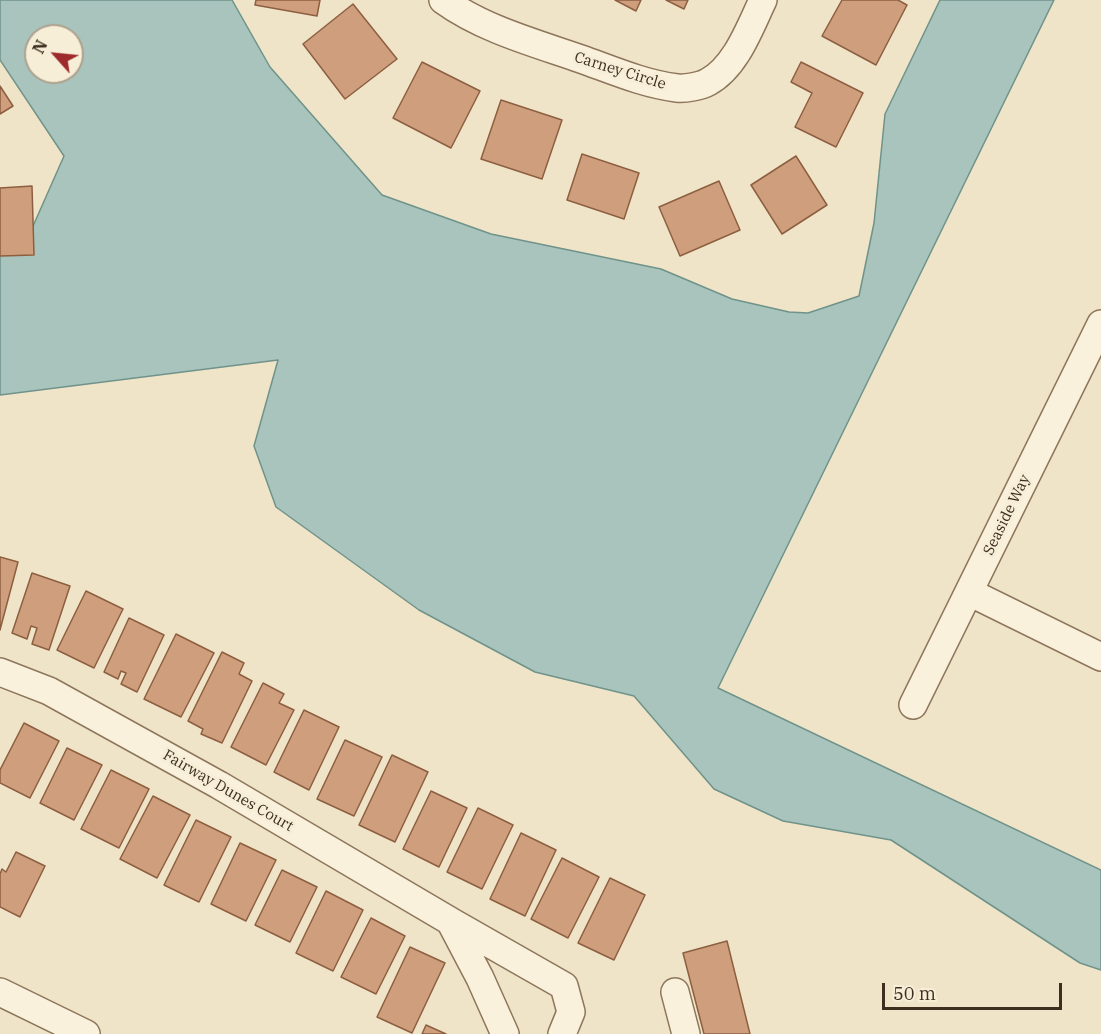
<!DOCTYPE html>
<html>
<head>
<meta charset="utf-8">
<style>
  body { margin:0 }
  #map { position:relative; width:1101px; height:1034px; overflow:hidden; background:#f0e4c8; font-family:"IBM Plex Serif",serif }
  canvas { display:block }
  .north { position:absolute; left:24px; top:24px; width:60px; height:60px; box-sizing:border-box; background:#f7eed8; border:2px solid #ada18e; border-radius:50%; rotate:297deg; font-size:16px; font-weight:700; line-height:24px; text-align:center; color:#3d2e20 }
  .north::after { content:''; display:block; margin:auto; width:21px; height:27px; background:#9e2a2b; clip-path:polygon(50% 0,100% 100%,50% 72%,0 100%) }
  .scale { position:absolute; left:882px; top:983px; width:180px; height:27px; box-sizing:border-box; border:3px solid #3d2e20; border-top:0; padding-left:8px; font-size:18px; line-height:21px; white-space:nowrap; color:#3d2e20; -webkit-text-stroke:4px #f7eed8; paint-order:stroke }
</style>
</head>
<body>
<div id="map">
<canvas width="1101" height="1034"></canvas>
<div class="north">N</div>
<div class="scale">50 m</div>
</div>
<script>
const ctx = document.querySelector('canvas').getContext('2d');
ctx.lineJoin = 'round';
function paint(path, color) {
  ctx.fillStyle = color;
  ctx.fill(path, 'evenodd');
}
function strokePath(path, color, width, dash) {
  ctx.strokeStyle = color;
  ctx.lineWidth = width;
  ctx.lineCap = dash ? 'butt' : 'round';
  ctx.setLineDash(dash || []);
  ctx.stroke(path);
}
function write(font, color, halo, rows, align = 'center') {
  ctx.font = font + ' "IBM Plex Serif",serif';
  ctx.lineWidth = 6;
  ctx.setLineDash([]);
  ctx.textBaseline = 'middle';
  ctx.strokeStyle = halo;
  ctx.fillStyle = color;
  for (const [text, x, y, turn = 0] of rows) {
    ctx.save();
    ctx.translate(x, y);
    ctx.rotate((+turn || 0) * Math.PI / 180);
    ctx.textAlign = isNaN(turn) ? turn : align;
    if (halo) ctx.strokeText(text, 0, 0);
    ctx.fillText(text, 0, 0);
    ctx.restore();
  }
}
const water = new Path2D(`
  M0,0H232L270,67L382,195L491,234L661,269L732,299L789,312L808,313L859,296L874,223L885,114L940,0H1054L718,688L1101,870V970L1080,963L891,840L783,821L714,789L634,696L535,672L419,610L276,507L254,446L278,360L0,395V252L22,251L64,156L0,60ZM36,36H72V72H36Z`);
paint(water, '#a9c4bc');
strokePath(water, '#6f938a', 1.5);
const building = new Path2D(`
  M256,0H320L317,16L255,5Z
  M615,0H641L636,11Z
  M666,0H688L684,9Z
  M842,0H898L907,5L876,65L822,36Z
  M353,4L397,59L345,99L303,44Z
  M422,62L480,91L451,148L393,118Z
  M801,62L863,93L836,147L795,127L812,93L791,82Z
  M0,86L13,106L0,114Z
  M501,100L562,120L542,179L481,159Z
  M582,154L639,173L624,219L567,200Z
  M796,156L827,205L782,234L751,185Z
  M719,181L740,230L680,256L659,207Z
  M32,186L34,255L0,256V188Z
  M0,557L18,562L0,630Z
  M32,573L70,586L49,650L32,644L37,628L31,626L27,639L12,633Z
  M86,591L123,609L94,668L57,650Z
  M129,618L164,635L137,692L121,684L126,673L121,671L118,679L104,672Z
  M176,634L214,653L181,717L144,699Z
  M222,652L244,663L239,674L252,681L222,743L201,734L203,729L188,721Z
  M263,683L284,694L279,703L294,710L266,765L231,747Z
  M304,710L339,727L309,790L274,772Z
  M24,723L59,741L30,798L0,783V770Z
  M345,740L382,757L354,816L317,799Z
  M67,748L102,765L74,820L40,803Z
  M392,755L428,772L395,842L359,825Z
  M111,770L149,789L119,848L81,829Z
  M431,791L467,808L439,867L403,849Z
  M153,796L190,815L157,878L120,859Z
  M478,808L513,825L482,889L447,872Z
  M196,820L231,837L199,902L164,885Z
  M521,833L556,850L525,916L490,899Z
  M240,843L276,860L246,921L211,904Z
  M16,852L45,866L20,917L0,907V874L2,869L6,872Z
  M562,858L599,877L568,938L531,919Z
  M282,870L317,887L290,942L255,925Z
  M610,878L645,895L614,960L578,943Z
  M326,891L363,910L333,971L296,953Z
  M371,918L405,936L376,994L341,977Z
  M727,941L750,1034H704L683,953Z
  M410,947L445,963L412,1033L377,1017Z
  M426,1025L446,1034H422Z`);
paint(building, '#cf9f7d');
strokePath(building, '#8d5f41', 1.5);
const minor = new Path2D(`
  M443,0C483,29 535,43 581,59C612,70 644,84 677,88C685,89 701,86 708,82C736,67 750,27 763,0
  M969,592L1101,657
  M0,672L49,691L219,785L450,921
  M913,705L1101,324
  M0,992L86,1034
  M675,992L686,1034
  M505,1034L480,978L450,921L564,986L571,1012L562,1034`);
strokePath(minor, '#8d765c', 30);
strokePath(minor, '#faf1dc', 27);
write('15px', '#3d2e20', '#f7eed8', [
  ["Carney Circle",620,71,17],
  ["Seaside Way",1007,515,-64],
  ["Fairway Dunes Court",228,791,30]
]);
</script>
</body>
</html>
